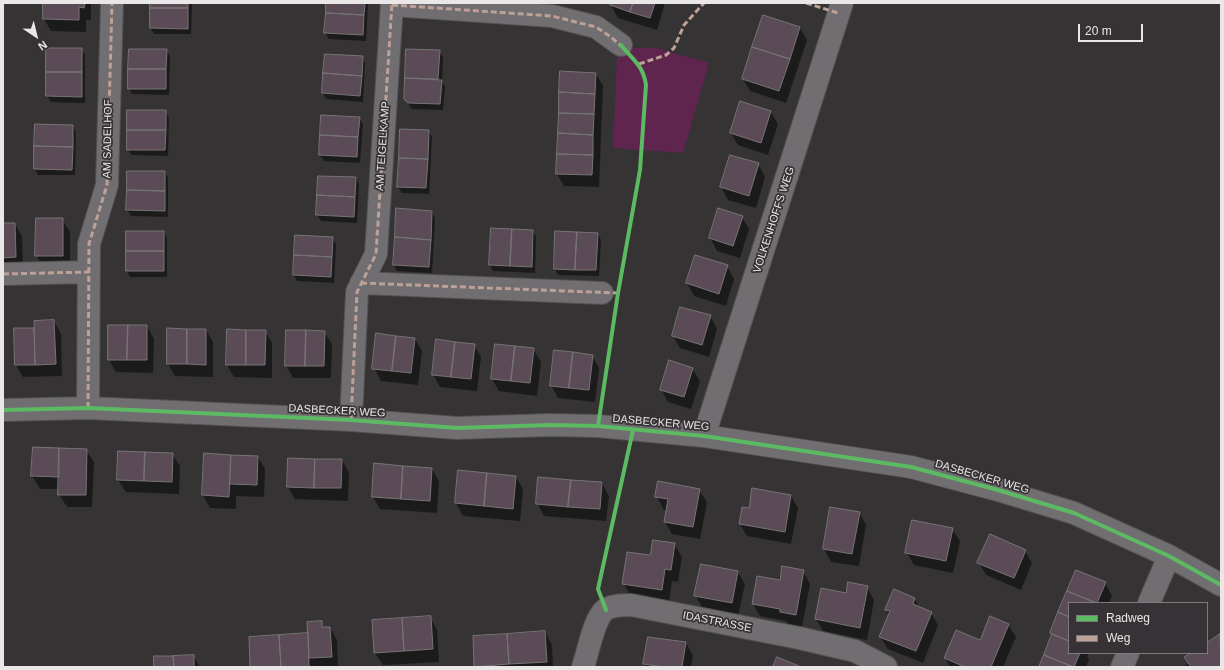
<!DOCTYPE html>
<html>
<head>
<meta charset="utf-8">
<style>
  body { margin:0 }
  #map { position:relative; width:1224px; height:670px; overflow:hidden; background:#353334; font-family:Arial,sans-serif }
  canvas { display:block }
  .frame { position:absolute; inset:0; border:4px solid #e9e7e8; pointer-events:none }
  .legend { position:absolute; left:1068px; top:602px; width:140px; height:52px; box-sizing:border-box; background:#363235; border:1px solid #7e7a7d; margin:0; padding:5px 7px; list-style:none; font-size:12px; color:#e9e7e8 }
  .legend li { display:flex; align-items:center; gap:8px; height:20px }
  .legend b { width:20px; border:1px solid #7e7a7d }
  .north { position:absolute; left:16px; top:16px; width:40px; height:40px; -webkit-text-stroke:3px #363235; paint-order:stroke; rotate:145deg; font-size:11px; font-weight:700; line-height:16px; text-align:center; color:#e9e7e8 }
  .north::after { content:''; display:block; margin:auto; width:14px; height:18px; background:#e9e7e8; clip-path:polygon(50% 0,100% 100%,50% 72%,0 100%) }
  .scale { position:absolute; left:1078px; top:24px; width:65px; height:18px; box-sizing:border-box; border:2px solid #e9e7e8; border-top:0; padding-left:5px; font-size:12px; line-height:14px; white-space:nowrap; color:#e9e7e8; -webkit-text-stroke:3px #363235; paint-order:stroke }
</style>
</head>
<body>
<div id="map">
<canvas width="1224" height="670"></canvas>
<div class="frame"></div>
<ul class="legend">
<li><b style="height:5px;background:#5cba63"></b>Radweg</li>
<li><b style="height:5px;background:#bda197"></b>Weg</li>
</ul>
<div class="north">N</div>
<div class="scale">20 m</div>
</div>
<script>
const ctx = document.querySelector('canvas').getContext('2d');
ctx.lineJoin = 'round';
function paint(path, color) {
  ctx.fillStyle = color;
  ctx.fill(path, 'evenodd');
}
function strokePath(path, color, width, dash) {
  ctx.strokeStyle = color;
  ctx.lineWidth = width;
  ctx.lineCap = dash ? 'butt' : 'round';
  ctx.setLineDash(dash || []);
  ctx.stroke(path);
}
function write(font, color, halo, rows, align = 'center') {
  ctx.font = font + ' Arial,sans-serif';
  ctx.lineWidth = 3.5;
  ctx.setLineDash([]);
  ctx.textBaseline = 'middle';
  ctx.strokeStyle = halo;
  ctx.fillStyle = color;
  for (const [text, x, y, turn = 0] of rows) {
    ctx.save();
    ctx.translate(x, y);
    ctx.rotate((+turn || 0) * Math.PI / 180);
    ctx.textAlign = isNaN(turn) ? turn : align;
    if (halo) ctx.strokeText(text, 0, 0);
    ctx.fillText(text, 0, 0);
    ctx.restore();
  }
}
paint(new Path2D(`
  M627,48H656L709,63L683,153L613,148L617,56Z`), '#5f254e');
paint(new Path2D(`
  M44,3H91V20H86V32L51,31L44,19Z
  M151,3H192L191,34H154L151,28Z
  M327,3H368L366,41L329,39L325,33Z
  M611,3H665L657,30L618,18L611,5Z
  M800,28L807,40L786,103L750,91L743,79Z
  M47,49H81L85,55V103L51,102L47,96Z
  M166,50L170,56L169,95L132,94L129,88Z
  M407,50L439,51L443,57L442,81L445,87L443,110L412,109L409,105L405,98Z
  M326,55L362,57L365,63L363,102L326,99L323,93Z
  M596,74L603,86L599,187L564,186L557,174Z
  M165,111L169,118L168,156L131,155L128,149Z
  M771,112L778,124L768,155L738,145L731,133Z
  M359,118L363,124L360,163L324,161L320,155Z
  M73,126L76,132L75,175H38L35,169Z
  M428,131L432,137L429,194L402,193L398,187Z
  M758,164L765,177L756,208L728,200L721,187Z
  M128,172H165L168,178V217L131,216L127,210Z
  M319,177L356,178L359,184L357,223L321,221L317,215Z
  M719,209L742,217L749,229L740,258L717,251L710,238Z
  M432,212L435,218L432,273L397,271L394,265Z
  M62,219L70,232V268H44L36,255Z
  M3,224H15L22,236L23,270L3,271Z
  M492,229L533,231L536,237L535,273L493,271L490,265Z
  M164,232L167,238V277H130L127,271Z
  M598,234L601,240L599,276L558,275L555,269Z
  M332,238L336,244L334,283L297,281L294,275Z
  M696,256L727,266L734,279L726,306L694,296L687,283Z
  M710,316L717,329L709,357L680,348L673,336Z
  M54,321L61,334L62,376L23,377L16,365L15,329H35Z
  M147,326L154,339L153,373L116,372L109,360Z
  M206,330L213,342V377L175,376L168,364Z
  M265,331L272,343V378L234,377L227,365Z
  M324,332L332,344L331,378H293L286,365Z
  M415,339L422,351L418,385L381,381L374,368Z
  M474,345L481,357L477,391L440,387L433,374Z
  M533,349L541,362L537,396L499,391L492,379Z
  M592,356L599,368L595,402L558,398L551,385Z
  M692,368L700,381L691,409L668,402L661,389Z
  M34,448L86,450L94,462L92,507H67L59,494V489H40L32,476Z
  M172,454L180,466L179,494L126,492L118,480Z
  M205,454L258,457L265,469L264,497L236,496V509L210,508L203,495Z
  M342,460L349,473L348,501L295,499L288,487Z
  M432,469L439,481L437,513L380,509L373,497Z
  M516,477L523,489L520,521L463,516L456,503Z
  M602,483L609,496L606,521L544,516L537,503Z
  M699,490L707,502L700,539L672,534L665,522L667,510H664L657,497Z
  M791,496L798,508L791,544L747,536L740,524Z
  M859,512L866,525L859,566L831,562L824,549Z
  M952,529L960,541L953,573L914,565L907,553Z
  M674,544L682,557L678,582L672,581L669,602L631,596L624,584L651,556Z
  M1025,551L1032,563L1021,590L986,575L979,563Z
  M737,571L745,584L738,616L703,609L696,596Z
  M803,571L810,584L802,627L788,625L786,621L760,616L753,604L781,581Z
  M1076,571L1105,583L1112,596L1109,603H1069V653H1089L1087,656L1089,660L1086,667H1040L1053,636L1051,633Z
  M867,587L874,600L867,640L823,631L816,619L847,594Z
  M915,599L920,609L931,613L938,625L923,663L888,649L880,637L889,615L886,610Z
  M430,617L437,630L439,662L383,665L375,653L373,621Z
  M321,622L324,628H330L337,640L338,667H251L309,634Z
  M1008,625L1016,637L1003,667H950L945,658L981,641Z
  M545,632L552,645L553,667L475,666Z
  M1220,635L1221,667H1183L1189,663L1193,653H1207V644Z
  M686,643L693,656L691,667H646L644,664Z
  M193,656L200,667H155Z`), '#0007');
const building = new Path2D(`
  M43,3H85L84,8L79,7V20L43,19Z
  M150,3H188V8H150Z
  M326,3H365L364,15L326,13Z
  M610,3H633L630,12L610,5Z
  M633,3H655L650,18L630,12Z
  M150,8H188V29L150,28Z
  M326,13L364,15L363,35L324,33Z
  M763,15L800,27L790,59L752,47Z
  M752,47L790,59L779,91L742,79Z
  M46,48H82V72H46Z
  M129,49H167L166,69H128Z
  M406,49L440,50L438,79L405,78Z
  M325,54L363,56L362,76L323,73Z
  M128,69H166V89H128Z
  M560,71L596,73L595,94L559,92Z
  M46,72H82V97L46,96Z
  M323,73L362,76L360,96L322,93Z
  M405,78L442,80L440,104L408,103L404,99Z
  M559,92L595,94L594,114L559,113Z
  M740,101L771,111L761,143L730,133Z
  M127,110H166V130H127Z
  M559,113L594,114L593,135L558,133Z
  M321,115L360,117L358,137L320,135Z
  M35,124L73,125V147L34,146Z
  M400,129L429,130L428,159L399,158Z
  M127,130H166L165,150H127Z
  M558,133L593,135V155L557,154Z
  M320,135L358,137L357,157L319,155Z
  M34,146L73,147L72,170L34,169Z
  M557,154L593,155L592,175L556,174Z
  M730,155L759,163L749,196L720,187Z
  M399,158L428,159L426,188L397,187Z
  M127,171H165V191L127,190Z
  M318,176L356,177L355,197L317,195Z
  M127,190L165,191V211L126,210Z
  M317,195L355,197L354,217L316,215Z
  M396,208L432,211L431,240L395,237Z
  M718,208L743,216L733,246L709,238Z
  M36,218H63V256H35Z
  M3,223H15L16,257L3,258Z
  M491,228L512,229L510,266L489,265Z
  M512,229L533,230L532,267L510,266Z
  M126,231H164V251H126Z
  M555,231L577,232L575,270L554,269Z
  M577,232L598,233L596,270H575Z
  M295,235L333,237L332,257L294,255Z
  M395,237L431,240L429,267L393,265Z
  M126,251H164V271H126Z
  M294,255L332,257L331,277L293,275Z
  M695,255L728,265L719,294L686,283Z
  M680,307L711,315L702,345L672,336Z
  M54,320L56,364L35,365L34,321Z
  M108,325H128L127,360H108Z
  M128,325H147V360H127Z
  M14,328H34L35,365H15Z
  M167,328L187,329V364H167Z
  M187,329H206V365L187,364Z
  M227,329L246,330V365H226Z
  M246,330H266L265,365H246Z
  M286,330H306L305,366H285Z
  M306,330L325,331L324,366H305Z
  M376,333L396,336L392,371L372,369Z
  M396,336L415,338L411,373L392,371Z
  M436,339L455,342L451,377L432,375Z
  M455,342L475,344L471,379L451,377Z
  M495,344L515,346L511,381L491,379Z
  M515,346L534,348L530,383L511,381Z
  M554,350L573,352L569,388L550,386Z
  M573,352L593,355L589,390L569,388Z
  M669,360L693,368L684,397L660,390Z
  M33,447L59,448V477L31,476Z
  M59,448L87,449L86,495H58Z
  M118,451L145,452L144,481L117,480Z
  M145,452L173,453L172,482L144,481Z
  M204,453L231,455L229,497L202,495Z
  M231,455L258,456L257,485L230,484Z
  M288,458L315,459L314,488L287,487Z
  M315,459H342L341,488H314Z
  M374,463L403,466L401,499L372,497Z
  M403,466L432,468L430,501L401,499Z
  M458,470L487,473L484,506L455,503Z
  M487,473L516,476L513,509L484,506Z
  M538,477L571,480L568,507L536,504Z
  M571,480L602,482L600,509L568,507Z
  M658,481L700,489L693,527L664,522L668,499L655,497Z
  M752,488L791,495L785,532L739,524L742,507L749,508Z
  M830,507L860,512L852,554L823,549Z
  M912,520L953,528L946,561L905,553Z
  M990,534L1026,550L1014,578L977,563Z
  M653,540L675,543L671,570L665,569L662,590L622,584L627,552L650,555Z
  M701,564L738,571L732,603L694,596Z
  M782,566L804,570L796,615L780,612V609L752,604L757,576L780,580Z
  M1076,570L1106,582L1097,603L1067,591Z
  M848,582L868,586L860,628L815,619L821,588L846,593Z
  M894,589L915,598L913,604L932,612L916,651L879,637L890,611L885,610Z
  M1067,591L1096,603H1069V617L1058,612Z
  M1058,612L1069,617V641L1050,633Z
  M431,616L433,649L404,651L402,618Z
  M990,616L1009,624L991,667H965L944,658L956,630L980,640Z
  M402,618L404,651L374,653L372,620Z
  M322,621V627H330L332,657L309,658L307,622Z
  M545,631L547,662L509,664L507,634Z
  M308,633L309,667H281L279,635Z
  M507,634L509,664L474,667L473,636Z
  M1052,634L1069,641V653H1080L1074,667L1044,655Z
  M1220,634L1221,667H1191L1184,657L1191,653H1207V643Z
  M279,635L281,667H250L249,637Z
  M648,637L686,642L682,667H664L643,664Z
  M194,655V667H174L173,656Z
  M1044,655L1073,667H1039Z
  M154,656H173L174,667H154Z
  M777,657L799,666V667H773Z`);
paint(building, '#5b4b56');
strokePath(building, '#767475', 1);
const street = new Path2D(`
  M392,5L552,16L596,27L621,45
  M3,274L89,272
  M361,283L602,293
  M88,408L89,244L107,185L112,3
  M3,410L88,408L351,420L457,428L550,425L598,426L704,436L911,467L998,490L1074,513L1169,556L1221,585
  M351,420L357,292L376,254L392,3
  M704,436L842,3
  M1149,603L1169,556
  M583,667C588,653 594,617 606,609C614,605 623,605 631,605L799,638L855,651L886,667
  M1122,667L1128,653`);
strokePath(street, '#525051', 24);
strokePath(street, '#706e70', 22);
strokePath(new Path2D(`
  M806,3L838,13
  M392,5L552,16L596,27L611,37L623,48
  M639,64L666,55L674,48L684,25L704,3
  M3,274L89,272
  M361,283L618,293
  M88,408L89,244L107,185L112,3
  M351,420L357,292L376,254L392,3`), '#bda197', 3, [6, 3]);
strokePath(new Path2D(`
  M3,410L88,408L351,420L457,428L550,425L598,426L704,436L911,467L998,490L1074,513L1169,556L1221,585
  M598,426L618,293L640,170L646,85C643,65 633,60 621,45
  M606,610L598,589L633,430`), '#5cba63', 4);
write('11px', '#e9e7e8', '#363235', [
  ["AM SADELHOF",108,139,-89],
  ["AM TEIGELKAMP",383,146,-86],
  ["VOLKENHOFFS WEG",774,220,-72],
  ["DASBECKER WEG",337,411,3],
  ["DASBECKER WEG",661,423,5],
  ["DASBECKER WEG",982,477,16],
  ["IDASTRASSE",717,622,11]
]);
</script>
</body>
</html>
